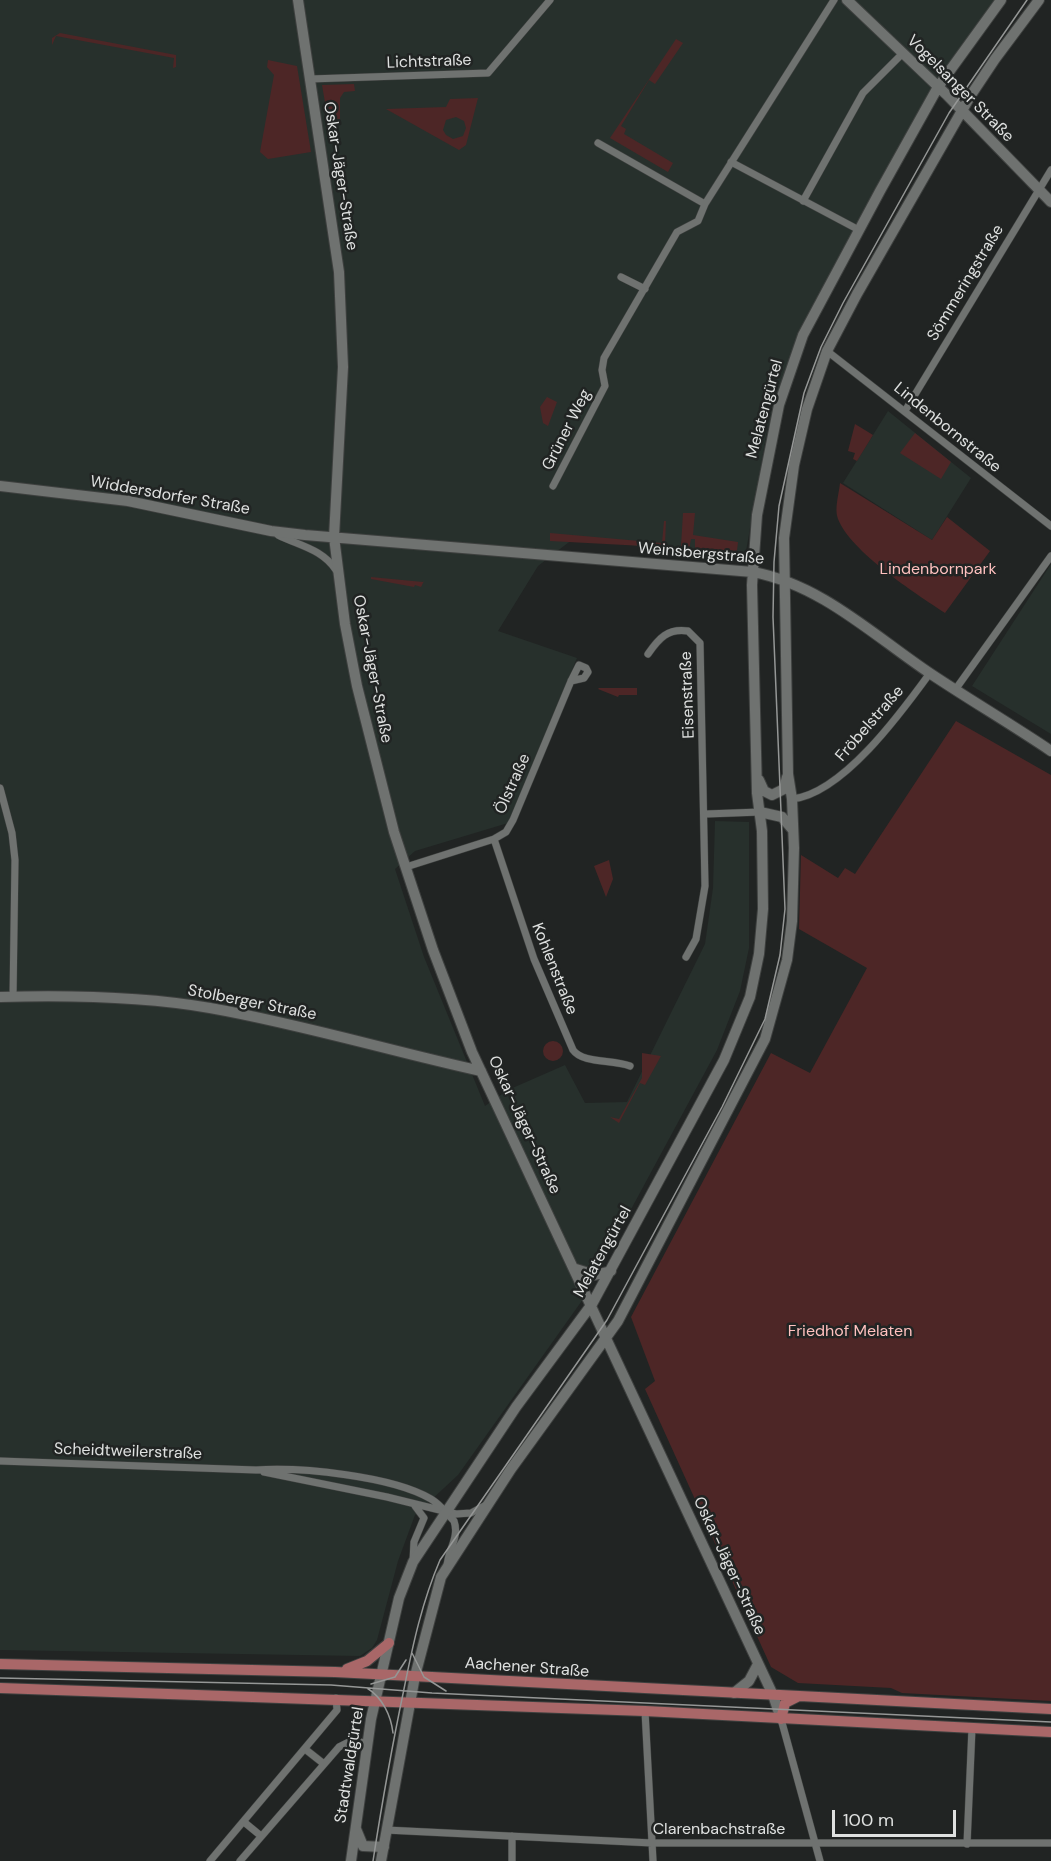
<!DOCTYPE html>
<html>
<head>
<meta charset="utf-8">
<style>
  body { margin:0 }
  #map { position:relative; width:1051px; height:1861px; overflow:hidden; background:#212423; font-family:"DM Sans",sans-serif }
  canvas { display:block }
  .scale { position:absolute; left:832px; top:1810px; width:124px; height:27px; box-sizing:border-box; border:3px solid #dfe1e0; border-top:0; padding-left:8px; font-size:18px; line-height:21px; white-space:nowrap; color:#dfe1e0; -webkit-text-stroke:4px #212423; paint-order:stroke }
</style>
</head>
<body>
<div id="map">
<canvas width="1051" height="1861"></canvas>
<div class="scale">100 m</div>
</div>
<script>
const ctx = document.querySelector('canvas').getContext('2d');
ctx.lineJoin = 'round';
function paint(path, color) {
  ctx.fillStyle = color;
  ctx.fill(path, 'evenodd');
}
function strokePath(path, color, width, dash) {
  ctx.strokeStyle = color;
  ctx.lineWidth = width;
  ctx.lineCap = dash ? 'butt' : 'round';
  ctx.setLineDash(dash || []);
  ctx.stroke(path);
}
function write(font, color, halo, rows, align = 'center') {
  ctx.font = font + ' "DM Sans",sans-serif';
  ctx.lineWidth = 5;
  ctx.setLineDash([]);
  ctx.textBaseline = 'middle';
  ctx.strokeStyle = halo;
  ctx.fillStyle = color;
  for (const [text, x, y, turn = 0] of rows) {
    ctx.save();
    ctx.translate(x, y);
    ctx.rotate((+turn || 0) * Math.PI / 180);
    ctx.textAlign = isNaN(turn) ? turn : align;
    if (halo) ctx.strokeText(text, 0, 0);
    ctx.fillText(text, 0, 0);
    ctx.restore();
  }
}
paint(new Path2D(`
  M0,0H996L974,30L791,357L767,431L745,557L573,539L538,566L498,631L577,658L508,823L415,851L395,869L424,957L485,1106L508,1090L565,1065L585,1103L627,1102L705,944L713,888L715,821L749,822V948L740,991L717,1050L581,1302L458,1475L415,1515L398,1561L377,1640L372,1648L360,1656L0,1650Z
  M888,411L971,478L932,540L843,483Z
  M1051,564V734L972,686Z`), '#27302c');
paint(new Path2D(`
  M60,33L176,55V67L173,68L174,58L56,36L52,45V38Z
  M676,39L683,43L655,84L649,80L621,126L626,129L624,134L673,163L668,172L610,138Z
  M268,60L297,66L311,152L268,159L260,152L274,75L267,67Z
  M354,84L355,91L344,92L340,98V119L328,120L322,85Z
  M478,98L466,145L459,150L386,109L446,107L450,99ZM456,117L464,121L466,128L463,136L453,139L446,135L443,130L446,120Z
  M547,397L557,402L548,426L543,423L540,407Z
  M855,424L873,435L857,461L853,459L855,453L848,451Z
  M915,433L951,462L941,479L900,453Z
  M840,483L932,540L947,517L990,551L945,613C915,593 851,552 838,519C834,509 839,494 840,483Z
  M683,513H695L693,535L738,542L736,559L728,555L695,549V539H691L689,550H684L681,546Z
  M664,521H666L665,544L662,547L550,541V533L662,543Z
  M371,577L423,582L424,581L421,587L415,585L414,587L371,579Z
  M599,688H637V695H619L618,697L598,689Z
  M956,721L1051,775V1701L902,1693L891,1688L798,1683L771,1667L645,1389L655,1381L631,1317L771,1053L810,1073L867,968L799,929L801,855L838,878L845,868L855,874Z
  M609,860L613,879L606,897L594,866Z
  M543 1051a10 10 0 1 1 20 0a10 10 0 1 1-20 0Z
  M642,1053L661,1056L645,1085L640,1083L619,1123L610,1117L619,1119L642,1078Z`), '#4d2626');
const street = new Path2D(`
  M310,79L488,73L550,0
  M598,143L705,204
  M731,162L859,230
  M803,201L863,93L903,53
  M621,277L645,289
  M827,351L1051,526
  M905,411L1051,170
  M553,486L605,386L602,370L604,358L677,232L698,221L705,204L834,0
  M278,535C300,546 322,549 336,570
  M648,654C659,638 668,628 688,631L700,643L705,886L696,939L686,957
  M955,690L1051,556
  M0,788L12,833L15,860L13,997
  M792,799C842,794 901,713 930,673
  M706,814L760,812
  M494,839L534,959L573,1050C583,1064 613,1059 630,1066
  M406,867L494,839L506,832L513,820L571,681L579,665L586,668L588,672L584,678L571,681
  M0,1461L256,1470C301,1467 392,1476 431,1499C441,1505 447,1514 454,1521C460,1538 447,1551 447,1567
  M264,1472L387,1497L456,1514L471,1513L486,1505
  M413,1561L414,1542L424,1518L415,1506
  M645,1711L653,1861
  M781,1719L820,1861
  M305,1749L324,1764
  M244,1822L261,1836
  M386,1830L652,1843H1051
  M967,1844L972,1728
  M210,1861L337,1710L336,1698
  M240,1861L339,1747L351,1741L367,1743
  M512,1861V1836`);
const secondary = new Path2D(`
  M298,0L339,272L343,367L334,537L345,624L357,686L394,832L433,950L472,1052L773,1695L781,1719
  M847,0L947,95L1051,202
  M0,486L128,501L271,531L305,535L753,572C822,585 874,636 931,674C970,700 1011,724 1051,751
  M759,780L764,791L772,795L784,789L787,777
  M760,812L782,817L793,830
  M0,997C70,995 141,996 210,1008C301,1024 390,1051 481,1071
  M576,1269L595,1275L611,1271
  M734,1693L749,1681L758,1664
  M356,1829L363,1846L384,1847
  M351,1861L371,1719L399,1598L413,1562L516,1407L592,1304L724,1060L750,997L759,954L763,909L762,831L757,793L752,585L757,515L779,405L803,335L880,191L938,87L1001,0
  M381,1861L415,1676L441,1577L511,1469L618,1321L765,1039L787,960L792,921L794,848L792,799L788,774L784,538L794,465L807,409L827,351L857,294L971,95L995,59L1039,0`);
const primary = new Path2D(`
  M0,1664L335,1672L1051,1709
  M347,1669L367,1661L389,1643
  M0,1688L645,1711L1051,1732
  M781,1719L785,1703L797,1697`);
strokePath(street, '#3e403f', 8);
strokePath(secondary, '#3e403f', 12);
strokePath(primary, '#3e403f', 12);
strokePath(street, '#6f7270', 7);
strokePath(secondary, '#6f7270', 10);
strokePath(primary, '#a96768', 10);
strokePath(new Path2D(`
  M412,1653L424,1677L446,1691
  M0,1678L331,1685L432,1693L1051,1722
  M371,1684L395,1677L406,1660
  M367,1688C383,1698 391,1716 393,1733
  M373,1861C382,1803 392,1746 404,1689C413,1644 422,1602 440,1560L607,1320L722,1107L765,1019L780,955L785,909L773,617L774,562L779,506L804,393L821,347L843,303L949,113L1027,0`), '#959796', 1.5);
write('16px', '#dfe1e0', '#212423', [
  ["Lichtstraße",429,62,-2],
  ["Vogelsanger Straße",960,89,45],
  ["Oskar-Jäger-Straße",340,176,81],
  ["Sömmeringstraße",966,283,-59],
  ["Melatengürtel",765,409,-75],
  ["Lindenbornstraße",947,428,39],
  ["Grüner Weg",567,430,-63],
  ["Widdersdorfer Straße",170,496,10],
  ["Weinsbergstraße",701,554,5],
  ["Oskar-Jäger-Straße",372,669,79],
  ["Eisenstraße",688,695,-92],
  ["Fröbelstraße",870,724,-49],
  ["Ölstraße",513,784,-66],
  ["Kohlenstraße",554,969,68],
  ["Stolberger Straße",252,1003,11],
  ["Oskar-Jäger-Straße",524,1125,65],
  ["Melatengürtel",603,1252,-61],
  ["Scheidtweilerstraße",128,1452,2],
  ["Oskar-Jäger-Straße",729,1566,65],
  ["Aachener Straße",527,1668,4],
  ["Stadtwaldgürtel",350,1765,-81],
  ["Clarenbachstraße",719,1830]
]);
write('16px', '#ffc1bf', '#212423', [
  ["Lindenbornpark",938,570],
  ["Friedhof Melaten",850,1332]
]);
</script>
</body>
</html>
